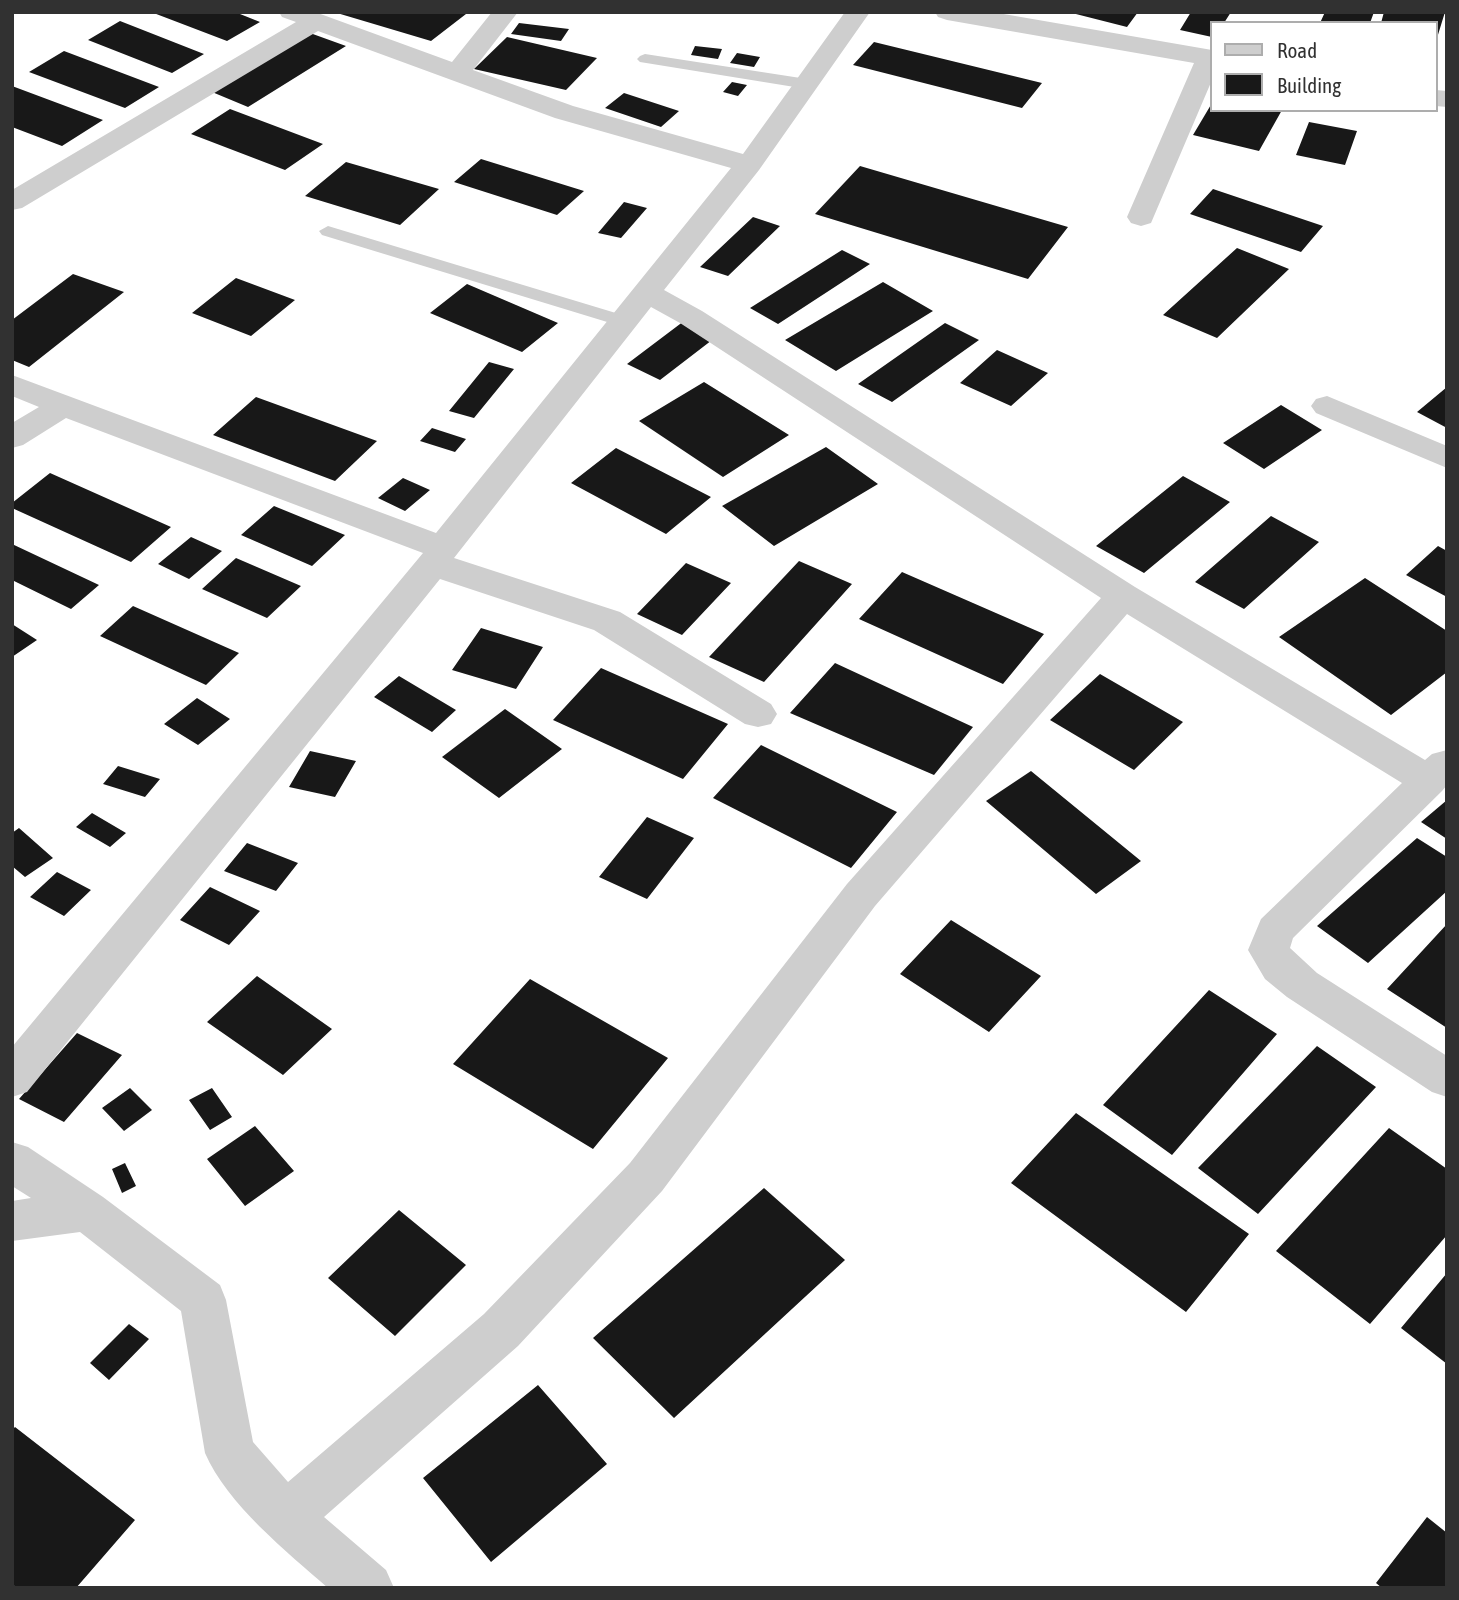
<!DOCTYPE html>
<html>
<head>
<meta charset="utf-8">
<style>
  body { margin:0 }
  #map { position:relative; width:1459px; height:1600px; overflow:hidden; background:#fff; font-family:"Asap Condensed",sans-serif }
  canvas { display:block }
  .frame { position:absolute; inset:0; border:14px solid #313131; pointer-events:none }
  .legend { position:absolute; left:1210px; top:21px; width:228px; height:91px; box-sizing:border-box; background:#fff; border:2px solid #adadad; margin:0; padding:9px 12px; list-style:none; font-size:21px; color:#313131 }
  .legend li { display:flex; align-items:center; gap:14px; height:35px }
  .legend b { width:35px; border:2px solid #adadad }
</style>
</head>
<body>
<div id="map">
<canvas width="1459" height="1600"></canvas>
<div class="frame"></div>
<ul class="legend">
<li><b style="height:9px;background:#cecece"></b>Road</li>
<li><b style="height:19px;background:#181818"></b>Building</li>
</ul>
</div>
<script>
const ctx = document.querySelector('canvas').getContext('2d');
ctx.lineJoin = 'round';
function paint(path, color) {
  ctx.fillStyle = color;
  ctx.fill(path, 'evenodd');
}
paint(new Path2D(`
  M151,12H235L260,22L227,41Z
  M461,12L466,14L431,41L337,13Z
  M1068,12H1138L1127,27Z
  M1191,12H1231L1224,23H1212V37L1180,30Z
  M1325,12H1374L1370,23H1320Z
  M1384,12H1445L1437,38L1436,23H1381Z
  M120,21L204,54L172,73L88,40Z
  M519,23L569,29L561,41L511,34Z
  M310,33L346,46L248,107L212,92Z
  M507,37L597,58L566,90L474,69Z
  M874,42L1042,83L1022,108L853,65Z
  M695,46L722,49L718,59L691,55Z
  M64,51L159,87L125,108L29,72Z
  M737,53L760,57L754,67L730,63Z
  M732,82L747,85L738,96L723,92Z
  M12,86L103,120L62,146L12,127Z
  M624,93L679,111L661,127L605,108Z
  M1212,103V110H1282L1259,151L1193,135Z
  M230,109L323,144L285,170L191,134Z
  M1309,122L1357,131L1345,165L1296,155Z
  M481,159L584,191L557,215L454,182Z
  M346,162L439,189L400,225L305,196Z
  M860,166L1068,227L1028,279L815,214Z
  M1213,189L1323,226L1301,252L1190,214Z
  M624,202L647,208L621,238L598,233Z
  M753,217L780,226L728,276L700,267Z
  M1237,248L1289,269L1217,338L1163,315Z
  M842,250L870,264L778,324L750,308Z
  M73,274L124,292L29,367L12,360V320Z
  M236,278L295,300L251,336L192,313Z
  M883,282L933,311L836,371L785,340Z
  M467,284L558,323L522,352L430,313Z
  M684,321L716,337L660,380L627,364Z
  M945,323L979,340L892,402L858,384Z
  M997,350L1048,373L1011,406L960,383Z
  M489,362L514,369L474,418L449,411Z
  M704,382L789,435L723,477L639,421Z
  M1447,387V428L1417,412Z
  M256,397L377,441L335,481L213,435Z
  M1281,405L1322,430L1264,469L1223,443Z
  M432,428L466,439L455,452L420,441Z
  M826,447L878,484L774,546L722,506Z
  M616,448L711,497L666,534L571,483Z
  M50,473L171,527L131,562L12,508V503Z
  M1183,476L1230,502L1144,573L1096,546Z
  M403,478L430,490L405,511L378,498Z
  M274,506L345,535L312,566L241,535Z
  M1271,516L1319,542L1244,609L1195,582Z
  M191,537L222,551L189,579L158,564Z
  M12,544L99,585L71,609L12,580Z
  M1438,546L1447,551V597L1406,575Z
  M236,558L301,586L267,618L202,589Z
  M799,561L852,584L764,682L709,657Z
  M686,563L731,583L682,635L637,614Z
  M902,572L1044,634L1003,684L859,619Z
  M1365,578L1447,631V672L1391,715L1279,637Z
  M133,606L239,653L206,685L100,636Z
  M12,624L37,640L12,657Z
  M481,628L543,647L516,689L452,670Z
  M835,663L973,727L934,775L790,713Z
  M601,668L728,724L683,779L553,720Z
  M1100,674L1183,722L1134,770L1050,720Z
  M399,676L456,710L432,732L374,697Z
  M197,698L230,719L198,745L164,724Z
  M505,709L562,749L499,798L442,757Z
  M761,745L897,812L851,868L713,798Z
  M310,751L356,761L335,797L289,787Z
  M118,766L160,779L145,797L103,784Z
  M1031,771L1141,861L1096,894L986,801Z
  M1447,800V839L1421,822Z
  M92,813L126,833L110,847L76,827Z
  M647,817L694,838L647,899L599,877Z
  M19,828L53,858L25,877L12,866V833Z
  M1417,838L1447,857V891L1368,963L1317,926Z
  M247,843L298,863L276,891L224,871Z
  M57,872L91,890L64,916L30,897Z
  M210,887L260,911L229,945L180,920Z
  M951,920L1041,976L989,1032L900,974Z
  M1447,924V1028L1387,989Z
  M257,976L332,1029L283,1075L207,1022Z
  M530,979L668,1058L593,1149L453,1064Z
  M1209,990L1277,1034L1172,1155L1103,1105Z
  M77,1033L122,1055L64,1122L19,1099Z
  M1317,1046L1376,1087L1258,1214L1198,1168Z
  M130,1088L152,1110L124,1131L102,1108Z
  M212,1088L232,1117L210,1130L189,1100Z
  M1076,1113L1249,1234L1186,1312L1011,1183Z
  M255,1126L294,1171L245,1206L207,1159Z
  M1389,1128L1447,1169V1235L1370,1324L1276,1251Z
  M125,1163L136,1186L122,1193L112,1169Z
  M764,1188L845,1260L674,1418L593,1338Z
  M399,1210L466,1265L395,1336L328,1278Z
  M1447,1273V1364L1401,1328Z
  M129,1324L149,1339L109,1380L90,1363Z
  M538,1385L607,1464L491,1562L423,1478Z
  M15,1427L135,1520L76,1588H17L12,1584V1430Z
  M1427,1517L1447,1533V1588H1382L1376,1583Z`), '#181818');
paint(new Path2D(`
  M645,54L807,79L815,84L807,89L640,62L637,59L640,56Z
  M328,226L629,317L632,321L629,325H617L322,235L319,231Z`), '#cecece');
paint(new Path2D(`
  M279,12H315L452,62L492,12H518L473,70L573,106L743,154L845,12H870L759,170L664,290L702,311L1135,587L1425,760L1432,754L1447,750V785L1442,791L1293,938L1290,948L1317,973L1447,1056V1097L1432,1092L1287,997L1265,979L1248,950L1261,919L1402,783L1127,614L875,906L662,1191L518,1346L324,1517L386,1570L394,1588H328C287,1552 227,1504 205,1453L181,1311L80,1232L12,1241V1201L31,1198L12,1186V1142L28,1147L103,1197L220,1285L226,1300L253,1442L288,1482L484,1314L630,1163L847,884L1101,598L680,323L651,307L454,558L620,612L771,704L777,714L771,724L758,727L745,724L594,630L440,579L27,1092L12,1097V1047L423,553L66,418L23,445L12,448V423L39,407L12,396V375L436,533L731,168L555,118L318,31L22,208L12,210V190L296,22L282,17Z
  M935,12H992L1212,50V80L1151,223L1141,226L1131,223L1127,217L1194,63L947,20L938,17Z
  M1436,90L1447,91V107L1436,106Z
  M1327,396L1447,446V468L1316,413L1311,406L1316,399Z`), '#cecece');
</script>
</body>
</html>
